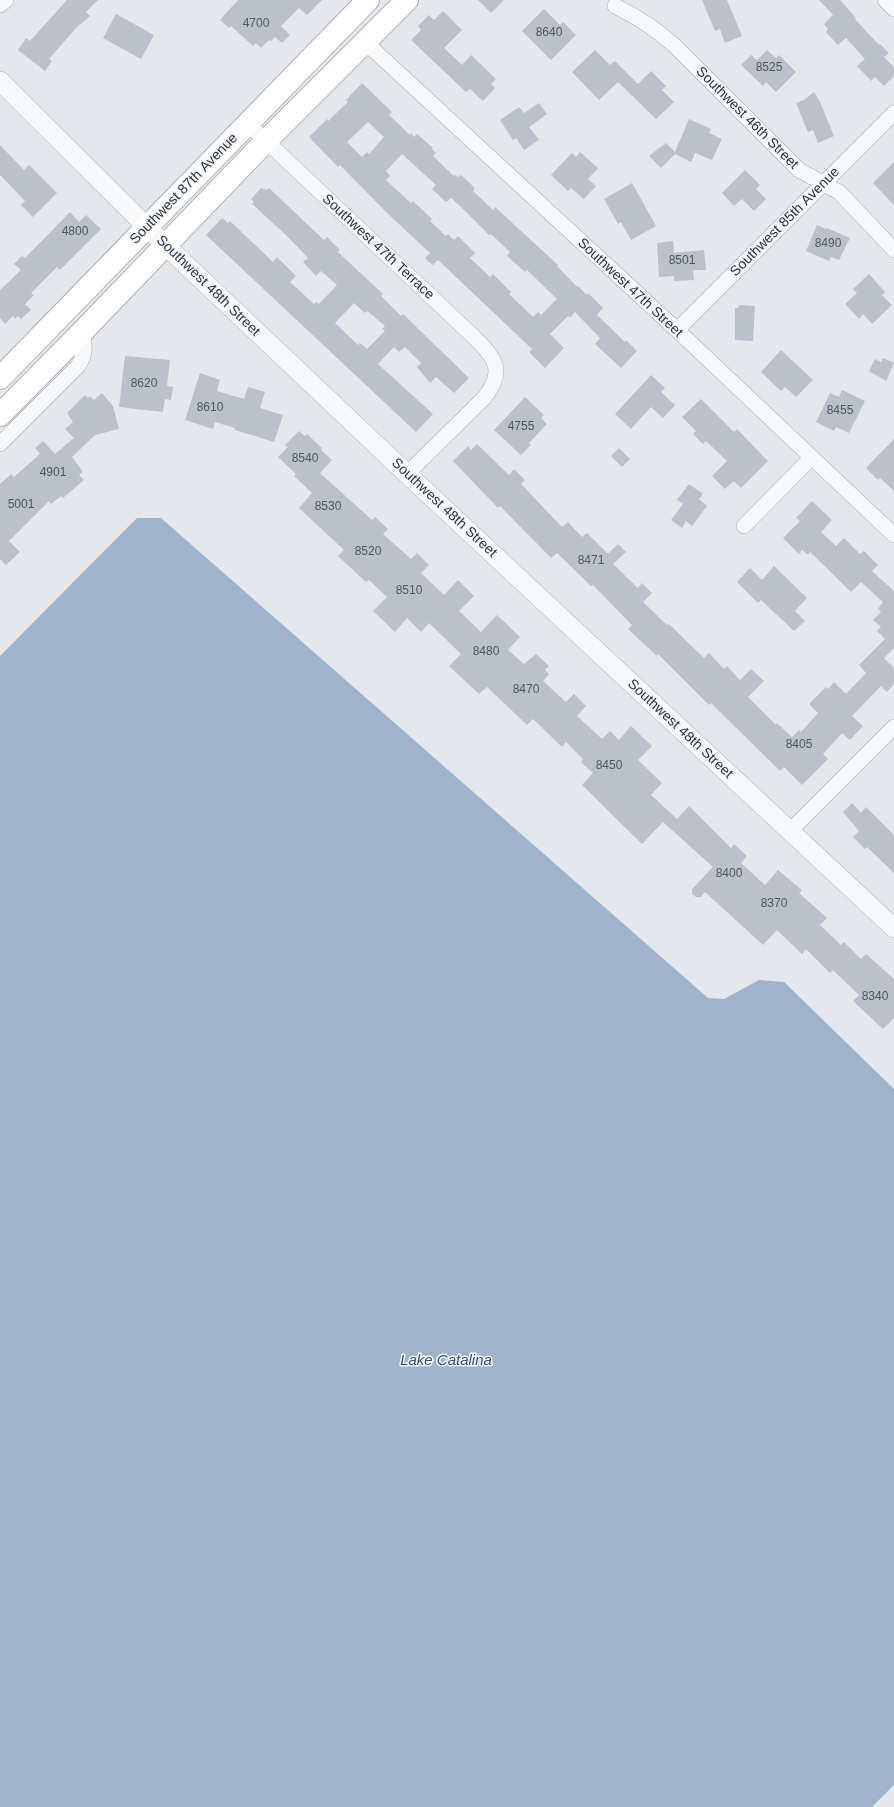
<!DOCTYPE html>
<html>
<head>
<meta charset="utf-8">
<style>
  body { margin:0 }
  canvas { display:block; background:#e4e7ec }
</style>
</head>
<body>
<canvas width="894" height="1807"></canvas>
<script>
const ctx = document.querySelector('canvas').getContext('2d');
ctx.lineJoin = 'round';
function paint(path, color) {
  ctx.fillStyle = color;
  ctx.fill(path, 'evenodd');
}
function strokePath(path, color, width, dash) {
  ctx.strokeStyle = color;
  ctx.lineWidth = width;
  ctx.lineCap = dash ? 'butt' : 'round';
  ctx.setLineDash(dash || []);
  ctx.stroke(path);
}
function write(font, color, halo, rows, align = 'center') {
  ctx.font = font + ' Arial,sans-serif';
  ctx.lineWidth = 3;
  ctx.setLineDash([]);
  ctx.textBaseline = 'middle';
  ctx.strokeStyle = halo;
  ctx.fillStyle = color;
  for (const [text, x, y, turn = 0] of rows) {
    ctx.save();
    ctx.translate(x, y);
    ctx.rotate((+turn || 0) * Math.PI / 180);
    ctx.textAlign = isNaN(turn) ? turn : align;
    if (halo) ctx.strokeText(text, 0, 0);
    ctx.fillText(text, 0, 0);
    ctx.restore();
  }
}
paint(new Path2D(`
  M137,518H161L708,998L724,999L759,980L784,982L894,1089V1785L872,1807H0V656Z`), '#9fb4cc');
paint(new Path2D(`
  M67,0H98L86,12L90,16L76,28L49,59L52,61L45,71L18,50L26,38L30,41Z
  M238,0H322L307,15L299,8L281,26L290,35L282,43L275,37L271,41L269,40L261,48L256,43L253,46L231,26L229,28L220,20Z
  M478,0H504L491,13Z
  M702,0H727L742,36L725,43L720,29L715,31Z
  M819,0H840L856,18L855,19L879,45L880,44L889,53L884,57L894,67V76L884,86L875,77L871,81L857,66L865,59L846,38L838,45L826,32L828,29L824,24L833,15Z
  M544,9L560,25L563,22L576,35L551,60L522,31Z
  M443,11L462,30L444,48L462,65L471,55L496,79L491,84L495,88L483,101L470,89L466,92L411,40L421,30L418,26L429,15L434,20Z
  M116,14L154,35L141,59L103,38Z
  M595,50L610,65L615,61L638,84L651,71L666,86L662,90L674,102L656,119L618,82L599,100L572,72Z
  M767,50L776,58L779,55L796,72L776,92L766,82L763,86L741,65L751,55L757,60Z
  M362,83L392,112L389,115L410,135L411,133L414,137L417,134L433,148L432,149L436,153L433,156L454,176L455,175L458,177L461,175L475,188L473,191L493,210L495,207L558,265L557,266L577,287L578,286L587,295L588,293L603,308L597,315L625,342L626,340L637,351L621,368L595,344L600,338L575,312L570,318L568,316L550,334L564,348L545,368L529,352L532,349L438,260L433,265L429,262L425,258L430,253L386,212L340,165L338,167L309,137L327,119L329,121L331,118L348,102L346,100ZM368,122L384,137L369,154L367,152L362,157L347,142ZM402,154L436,185L432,189L446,202L451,198L459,205L489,235L491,234L510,252L507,256L525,272L527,270L557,299L541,315L538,312L533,317L509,294L511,292L493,274L490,277L487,274L470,258L475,253L458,236L454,240L448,234L446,236L430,221L432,219L413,201L411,203L386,180L390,176L386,171Z
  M814,92L820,102L834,136L818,143L813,130L808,132L796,103L804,100Z
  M539,103L547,114L529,127L539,140L524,150L516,138L513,140L500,120L519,107L524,113Z
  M689,119L711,129L709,133L722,139L712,160L695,153L691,162L675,154L661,168L649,156L666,143L675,152Z
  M0,145L24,170L29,165L57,193L33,217L21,205L25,201L0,175Z
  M580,152L598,168L588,179L596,186L584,199L571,188L568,191L551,175L572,153L576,157Z
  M894,162V205L873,183Z
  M745,170L760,185L756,189L766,199L754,211L742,199L734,206L722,193Z
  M632,183L656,226L631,240L621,222L618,224L604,199Z
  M261,188L267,190L269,188L324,240L327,237L340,250L338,252L383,294L381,296L401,316L403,314L469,378L454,393L436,377L430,383L417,367L421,363L405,347L399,352L394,347L378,364L433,414L416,432L206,235L222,218L228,223L230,221L273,262L277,257L296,276L290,282L314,304L316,302L319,304L337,285L321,271L316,276L303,262L308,258L286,235L252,204L254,202L251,199ZM354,303L365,313L367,311L385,326L382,329L385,331L367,349L360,343L358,345L335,323Z
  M70,212L79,222L86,215L101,229L60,270L57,267L31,293L34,295L25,304L31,310L21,319L18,316L15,319L13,316L5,324L0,318V290L21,270L14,264L22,256L25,258Z
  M817,225L826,229L827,228L850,238L839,260L831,257L829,261L806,251Z
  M673,241L674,253L704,250L706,270H693L694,280L674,281V276L659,277L657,243Z
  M869,274L885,292L882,295L892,305L872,324L863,314L859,319L845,304L857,293L853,289Z
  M739,305L755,306L753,341L735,340V308H738Z
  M781,350L813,380L796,397L785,387L781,391L761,372Z
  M125,356L170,360L167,386L173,387L171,400L165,399L163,412L119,407Z
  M883,358L894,363L886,381L869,371L875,359L881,362Z
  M200,373L220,380L217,391L244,399L248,387L265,392L260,408L283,415L274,442L235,430V428L215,422L213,429L185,420Z
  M651,375L665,388L661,392L675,405L663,418L651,407L631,429L615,414Z
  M842,390L865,401L849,433L836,427L834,431L816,422L830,393L839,397Z
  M102,393L113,406L119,429L95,435L72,457L83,472L79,475L84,480L63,498L61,496L51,504L49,501L9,541L20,552L6,565L0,559V484L11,474L14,477L40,454L35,448L43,441L55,454L74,438L65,429L73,422L67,413L85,395L88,398L90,396L94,400Z
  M525,397L544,415L541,418L547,424L529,443L531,445L521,455L494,430Z
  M701,399L734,432L737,429L768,461L741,488L734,481L725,489L712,476L727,461L706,441L703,444L693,434L696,431L682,417Z
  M299,431L305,436L307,434L322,448L321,450L332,460L320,473L372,520L375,517L388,529L383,534L411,559L417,553L429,565L421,573L444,595L458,580L474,596L459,611L481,632L497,615L520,637L508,650L524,664L536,654L549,666L545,670L549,674L543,681L566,702L574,694L586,706L577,716L602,739L610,731L619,740L631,726L652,746L638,760L662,783L651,795L677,819L689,806L731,848L734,844L747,856L741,863L765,885L778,870L802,890L799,893L827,918L820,925L841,945L844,942L861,959L866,954L894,979V1018L883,1029L853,1001L859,995L833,970L830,973L806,949L802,954L777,930L763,945L705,892L701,897H696L692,894V889L713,867L663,822L642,844L582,785L593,773L581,762L583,759L566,742L562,747L533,719L527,725L487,687L479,694L449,666L461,654L429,623L421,632L407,618L395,632L373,611L387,597L369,580L366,582L338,556L344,550L299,508L312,493L294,476L296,474L278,457L288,447L285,445Z
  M894,439V491L880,478L878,480L866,468Z
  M477,444L509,475L514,469L525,480L521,484L562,527L568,522L582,537L587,533L607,553H609L618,544L626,552L613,564L638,588L642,583L652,593L643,602L667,625L669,624L704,658L709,653L724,669L727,666L740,680L751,669L764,681L748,697L776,725L777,723L792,737L799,730L801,732L818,713L809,704L826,687L828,689L834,682L846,694L866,673L859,665L885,639L877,631L881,627L873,620L881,612L878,609L883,602L861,582L851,592L810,552L808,555L802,550L799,554L783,538L800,521L796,518L812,501L832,520L821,532L836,546L844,538L860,554L864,551L878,565L872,571L894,591V648L884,658L894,668V684L887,692L881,686L852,716L863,726L850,740L842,733L823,754L828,759L802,785L784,767L780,771L711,703L709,705L658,654L657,656L628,629L632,625L593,585L591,586L557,553L551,558L500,506L498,508L453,461L468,446L471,450Z
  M619,448L630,459L622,467L611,456Z
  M689,484L703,494L699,499L707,506L692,526L686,521L682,528L671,520L683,504L677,500Z
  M774,566L807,598L795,611L805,621L794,631L761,600L758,603L737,582L750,568L762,580Z
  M852,803L861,813L866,807L894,835V873L867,847L865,849L853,837L859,831L843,812Z`), '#bbc0ca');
const minor = new Path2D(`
  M885,0L894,9
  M0,5L6,0
  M615,6C638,17 656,29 675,46L799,170L839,192L894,250
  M365,42L677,330L894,535
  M247,123L476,339C497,360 504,372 485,397L407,474
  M677,330L894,113
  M0,444L78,366C86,354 85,345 82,332
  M744,526L811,458
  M790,831L894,727`);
const tertiary = new Path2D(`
  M0,81L165,245L407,474L894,928`);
const secondary = new Path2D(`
  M0,378L368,0
  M0,415L82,332L265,142L407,0`);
strokePath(minor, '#a9aeb7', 16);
strokePath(tertiary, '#a9aeb7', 20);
strokePath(secondary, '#a9aeb7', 24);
strokePath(minor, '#f7f8fa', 15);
strokePath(tertiary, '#f7f8fa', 19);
strokePath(secondary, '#fff', 22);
write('12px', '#4f5766', null, [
  ["4700",256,24],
  ["8640",549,33],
  ["8525",769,68],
  ["4800",75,232],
  ["8490",828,244],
  ["8501",682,261],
  ["8620",144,384],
  ["8610",210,408],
  ["8455",840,411],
  ["4755",521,427],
  ["8540",305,459],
  ["4901",53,473],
  ["5001",21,505],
  ["8530",328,507],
  ["8520",368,552],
  ["8471",591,561],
  ["8510",409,591],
  ["8480",486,652],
  ["8470",526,690],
  ["8405",799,745],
  ["8450",609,766],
  ["8400",729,874],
  ["8370",774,904],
  ["8340",875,997]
]);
write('14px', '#2b3445', '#f4f6f9', [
  ["Southwest 46th Street",747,118,45],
  ["Southwest 87th Avenue",184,189,-46],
  ["Southwest 85th Avenue",785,222,-45],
  ["Southwest 47th Terrace",378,247,43],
  ["Southwest 48th Street",208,286,44],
  ["Southwest 47th Street",630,288,43],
  ["Southwest 48th Street",444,508,43],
  ["Southwest 48th Street",680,729,43]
]);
write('italic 15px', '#34527a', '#f4f6f9', [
  ["Lake Catalina",446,1361]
]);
</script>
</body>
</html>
